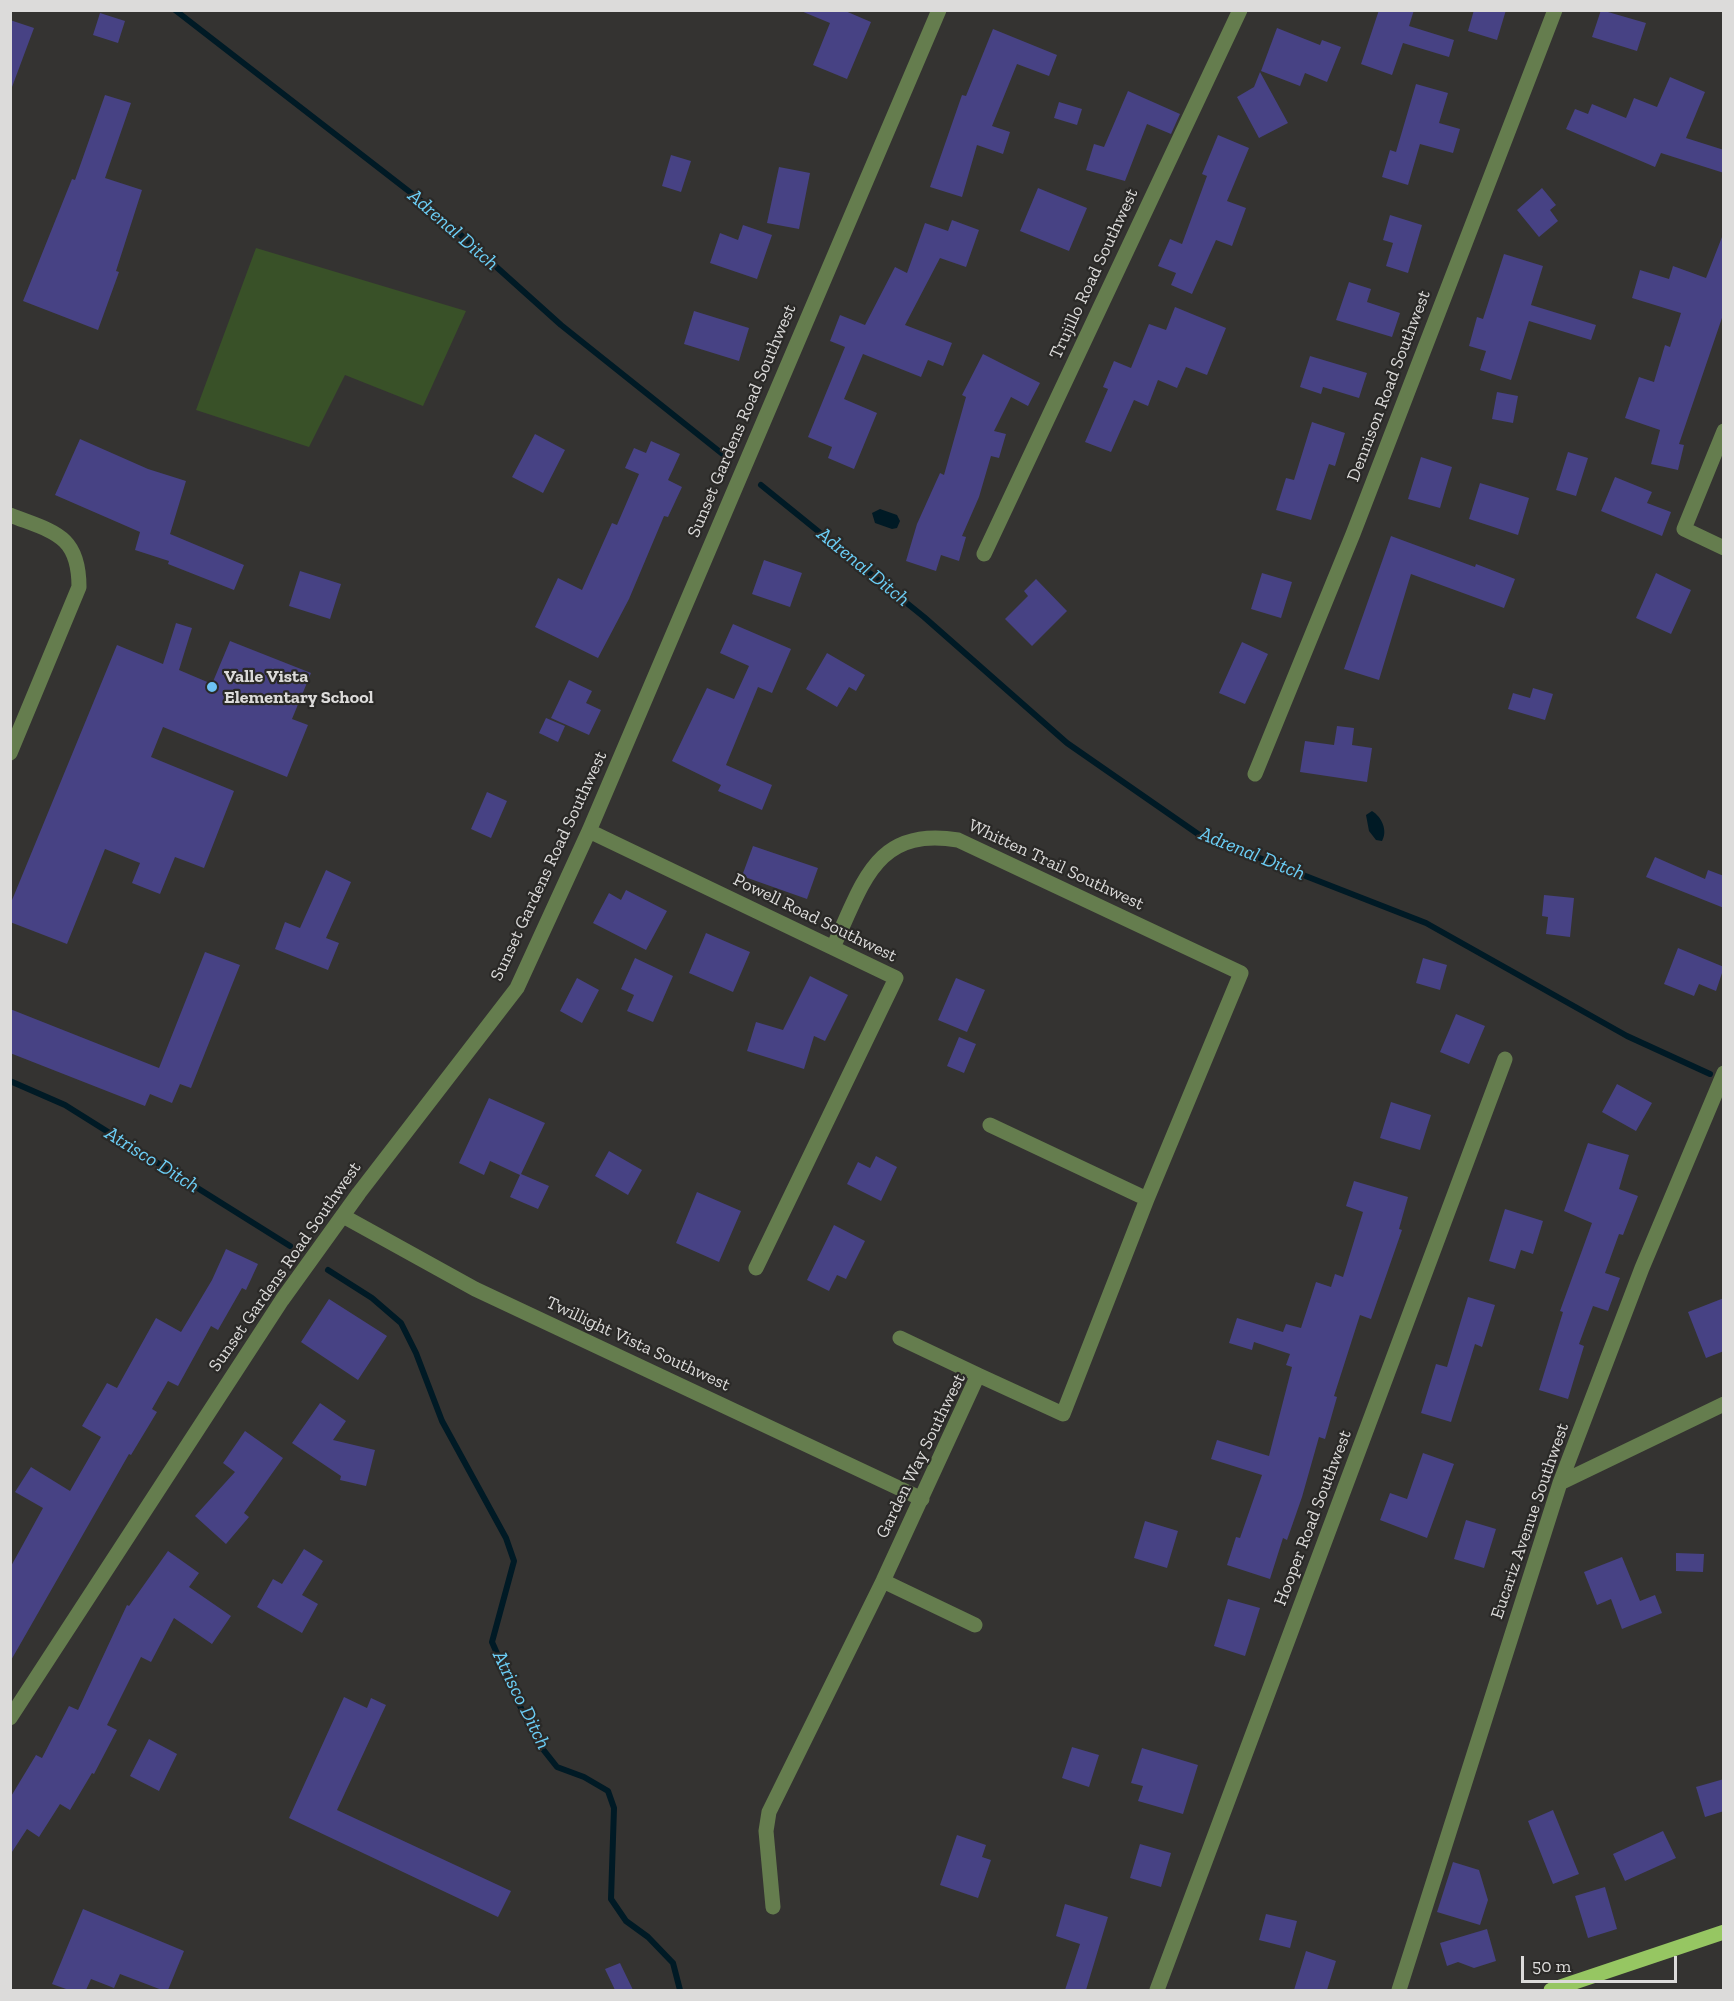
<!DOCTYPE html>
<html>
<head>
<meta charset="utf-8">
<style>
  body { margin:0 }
  #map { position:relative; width:1734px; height:2001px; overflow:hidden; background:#343331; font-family:"Zilla Slab",serif }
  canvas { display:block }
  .frame { position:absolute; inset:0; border:12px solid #dcdbda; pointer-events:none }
  .scale { position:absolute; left:1521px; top:1956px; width:156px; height:27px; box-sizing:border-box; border:3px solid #dcdbda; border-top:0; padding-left:8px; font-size:18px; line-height:21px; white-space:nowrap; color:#dcdbda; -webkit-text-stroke:4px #2a2927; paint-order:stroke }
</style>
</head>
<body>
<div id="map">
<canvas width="1734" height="2001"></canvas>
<div class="frame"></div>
<div class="scale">50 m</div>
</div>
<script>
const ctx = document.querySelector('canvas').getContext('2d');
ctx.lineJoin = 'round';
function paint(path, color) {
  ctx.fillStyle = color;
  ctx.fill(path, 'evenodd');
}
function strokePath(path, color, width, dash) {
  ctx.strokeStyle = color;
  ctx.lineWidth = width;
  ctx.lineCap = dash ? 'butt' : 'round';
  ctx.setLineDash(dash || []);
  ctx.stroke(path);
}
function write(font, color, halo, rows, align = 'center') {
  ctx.font = font + ' "Zilla Slab",serif';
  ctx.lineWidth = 4.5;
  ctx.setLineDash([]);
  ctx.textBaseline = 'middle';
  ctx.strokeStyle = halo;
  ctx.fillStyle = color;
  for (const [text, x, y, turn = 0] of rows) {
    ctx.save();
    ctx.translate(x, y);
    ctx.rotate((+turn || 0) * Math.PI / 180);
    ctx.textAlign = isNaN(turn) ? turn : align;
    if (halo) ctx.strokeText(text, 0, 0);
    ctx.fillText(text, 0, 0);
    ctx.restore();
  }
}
paint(new Path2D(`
  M256,248L466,311L423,406L345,375L309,447L196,410Z`), '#395128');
paint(new Path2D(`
  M880,509L897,515L900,521L897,528L892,529L875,523L872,513Z
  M1372,811C1382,817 1388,831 1382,841L1376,840L1369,831L1366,815Z`), '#001a25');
strokePath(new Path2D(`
  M175,10L433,210L561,325L725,456
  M761,485L924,617L1067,743L1198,834L1426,923L1627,1036L1710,1074
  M10,1081L65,1105L290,1246
  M328,1270L372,1298L401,1323L416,1353L442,1421L506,1538L514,1561L492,1642L520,1706L538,1743L557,1767L584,1777L608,1791L614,1808L611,1899L626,1921L648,1937L673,1963L680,1990`), '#001a25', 6);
paint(new Path2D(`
  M843,10L871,22L847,79L813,65L830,23L801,11Z
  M1379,10H1414L1409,26L1454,40L1449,57L1403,43L1392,75L1361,64Z
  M1474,10H1506L1497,40L1468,31Z
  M1601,10L1646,23L1637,51L1592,37Z
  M100,13L125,21L118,43L93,35Z
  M10,20L34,28L12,87L10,86Z
  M1277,28L1320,45L1322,40L1341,47L1327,82L1305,73L1300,86L1261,71Z
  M993,29L1057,55L1049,76L1017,64L992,126L1010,132L1003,154L977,145L962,197L930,187L962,95L966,96Z
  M1260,72L1288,123L1259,138L1237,97L1254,87Z
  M1670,77L1705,92L1686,138L1724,150V173L1661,153L1655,167L1566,129L1575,109L1588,114L1592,104L1626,118L1634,98L1657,107Z
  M1416,84L1448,93L1439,123L1460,129L1453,153L1420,144L1408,185L1382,177L1390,150L1396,152Z
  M1128,91L1180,114L1171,134L1147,124L1125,181L1086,170L1094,144L1104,147Z
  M105,95L131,103L105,178L142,190L116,271L119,272L98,330L23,301L72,179L75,180Z
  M1059,102L1082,109L1077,125L1054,118Z
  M1218,135L1249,148L1227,201L1246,208L1232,246L1216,240L1192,294L1171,285L1176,273L1158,266L1170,239L1182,244L1207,176L1202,174Z
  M671,155L691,161L681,192L662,186Z
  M779,167L810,173L799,229L767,223Z
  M1038,188L1087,208L1069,251L1020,231Z
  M1542,188L1556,205L1550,210L1558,221L1539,237L1517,210Z
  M1390,215L1422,225L1408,273L1386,266L1393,243L1383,240Z
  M952,220L979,230L966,267L940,258L905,325L952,343L943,366L928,360L921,377L863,354L844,399L877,413L854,469L828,458L832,447L808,437L845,347L830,341L840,315L865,325L895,267L907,273L925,223L948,231Z
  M743,225L772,235L757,279L710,263L720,233L738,240Z
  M1722,237L1724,312L1679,444L1684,445L1678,470L1651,464L1660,430L1625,418L1639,377L1654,382L1665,345L1670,347L1681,313L1632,298L1640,270L1669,279L1673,266L1706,278Z
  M1504,254L1543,266L1531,305L1596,325L1591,340L1529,321L1511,380L1480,370L1486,351L1469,346L1477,317L1483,319Z
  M1349,282L1371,289L1367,302L1400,313L1392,337L1336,320Z
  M1175,307L1226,328L1207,375L1186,367L1177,388L1158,380L1148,406L1134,400L1111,452L1085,442L1108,389L1103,387L1114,361L1131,368L1149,324L1166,330Z
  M694,311L749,328L739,361L684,344Z
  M983,354L1040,383L1028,406L1011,397L994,431L1006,434L999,458L991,456L979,497L962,536L966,537L959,561L941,555L936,571L906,561L917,524L940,473L944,475L966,397L962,395Z
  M1310,356L1367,373L1359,398L1323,387L1321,394L1300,387Z
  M1497,392L1518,396L1513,423L1492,419Z
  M1312,422L1345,433L1335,466L1329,464L1311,520L1276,510L1286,478L1294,480Z
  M535,434L565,450L543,493L512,477Z
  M80,439L148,469L186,481L170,534L244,565L234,590L168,564L169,561L135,550L140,532L55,495Z
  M651,441L680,454L668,480L682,487L668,517L664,516L629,599L598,658L535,627L558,578L582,590L612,523L617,525L639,474L625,468L634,448L646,453Z
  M1568,452L1588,458L1576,496L1556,490Z
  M1421,457L1452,467L1440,508L1408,499Z
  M1615,477L1652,492L1647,503L1671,512L1662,536L1601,511Z
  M1480,483L1529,498L1518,535L1469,519Z
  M1391,536L1475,567L1476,564L1515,579L1504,608L1411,574L1379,680L1344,669Z
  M764,560L802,573L790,607L752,594Z
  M300,571L341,584L330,619L289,606Z
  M1262,573L1292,582L1281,618L1251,609Z
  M1656,573L1691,590L1671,634L1636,618Z
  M1036,579L1067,611L1032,646L1005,619L1028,596L1024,591Z
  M176,623L192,628L179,670L212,684L230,641L311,673L292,719L308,725L287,777L163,727L151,757L234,791L204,868L175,857L160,894L132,883L140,863L105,849L67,944L10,922V905L117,645L163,664Z
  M733,624L791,649L772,693L758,687L726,765L772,785L762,810L718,791L721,785L672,761L707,688L734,699L749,666L720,653Z
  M1242,642L1268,654L1245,704L1219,693Z
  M827,653L865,675L856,691L849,687L837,707L806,689Z
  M569,680L592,691L586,703L601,710L589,735L551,718Z
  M1533,688L1553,694L1545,720L1508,709L1513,693L1530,698Z
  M546,718L565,726L558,742L539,733Z
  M1337,726L1354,728L1352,745L1372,748L1367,782L1300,772L1305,741L1334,745Z
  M487,792L507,801L491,838L471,829Z
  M753,846L818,868L807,899L742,876Z
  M1655,857L1705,879L1708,870L1724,876V908L1646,877Z
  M326,870L351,882L326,938L339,943L328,970L275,949L285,922L300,928Z
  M626,890L667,911L646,950L593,923L609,893L621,900Z
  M1544,895L1574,898L1570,937L1546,934L1548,917L1542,916Z
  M706,933L750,952L733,992L689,973Z
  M1678,948L1724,967L1716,991L1699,984L1694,996L1664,984Z
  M205,952L240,965L191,1088L180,1084L172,1103L150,1094L145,1106L10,1053V1009L159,1068Z
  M635,958L673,976L653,1022L627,1011L634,995L621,989Z
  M1423,958L1447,965L1440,990L1416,983Z
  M810,976L848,995L825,1041L814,1036L804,1069L747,1051L756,1022L783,1030Z
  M577,978L599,990L582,1023L560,1011Z
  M956,978L985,990L967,1032L938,1020Z
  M1456,1014L1485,1026L1469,1064L1440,1052Z
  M959,1037L976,1044L964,1073L947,1066Z
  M1617,1084L1652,1103L1636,1131L1602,1112Z
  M489,1098L545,1123L521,1174L549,1186L538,1209L510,1197L520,1175L490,1161L484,1175L459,1163Z
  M1391,1102L1431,1115L1420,1150L1380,1138Z
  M1588,1143L1629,1155L1619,1189L1638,1196L1623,1235L1619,1234L1605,1273L1620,1278L1608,1311L1593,1306L1579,1344L1584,1346L1568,1399L1539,1390L1563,1312L1560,1311L1592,1223L1564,1211Z
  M609,1151L642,1170L628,1195L595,1176Z
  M876,1156L897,1167L881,1201L847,1184L858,1162L870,1168Z
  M1354,1181L1408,1197L1399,1229L1402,1230L1371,1319L1360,1315L1334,1396L1337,1397L1325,1439L1319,1437L1302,1497L1287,1540L1283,1538L1270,1579L1227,1565L1236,1537L1240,1538L1262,1475L1211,1459L1217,1440L1269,1456L1292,1367L1286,1365L1290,1354L1254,1342L1252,1350L1229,1343L1237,1318L1283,1332L1286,1324L1301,1328L1316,1282L1331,1287L1335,1274L1343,1277L1363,1212L1346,1206Z
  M697,1192L741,1211L719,1262L676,1243Z
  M1505,1209L1543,1221L1533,1254L1521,1250L1515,1269L1489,1261Z
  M834,1225L865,1241L846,1279L837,1275L829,1291L807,1280Z
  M226,1249L258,1264L246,1290L242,1288L218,1330L211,1326L178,1386L168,1381L152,1409L157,1412L131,1455L129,1454L10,1662V1568L43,1508L15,1492L31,1467L70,1491L101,1437L82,1426L107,1383L117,1388L156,1318L181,1332L212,1280Z
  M1468,1297L1495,1305L1482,1347L1475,1344L1451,1422L1421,1413L1436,1364L1447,1367Z
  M1724,1298V1351L1706,1358L1688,1312Z
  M329,1299L387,1336L358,1380L301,1342Z
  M320,1403L346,1421L333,1440L375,1450L366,1486L340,1480L341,1476L292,1443Z
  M245,1431L283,1458L244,1513L249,1517L226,1544L195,1516L235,1472L223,1463Z
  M1423,1453L1454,1464L1427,1538L1380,1520L1390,1493L1407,1499Z
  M1466,1520L1496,1529L1484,1568L1454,1559Z
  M1145,1521L1178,1531L1167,1568L1134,1558Z
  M304,1549L323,1561L302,1595L318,1604L302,1633L257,1607L273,1579L282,1584Z
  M168,1551L199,1573L189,1587L231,1616L212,1644L174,1618L151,1662L141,1657L107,1725L117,1730L94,1774L92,1773L70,1810L60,1804L39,1837L27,1829L10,1855V1798L36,1755L42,1758L69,1706L78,1710L127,1605L129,1606Z
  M1676,1553L1704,1554L1703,1572L1676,1571Z
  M1622,1557L1640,1601L1655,1595L1662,1613L1622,1629L1611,1599L1597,1605L1584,1572Z
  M1228,1599L1260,1608L1245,1656L1214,1646Z
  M344,1697L367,1708L371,1698L386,1705L337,1810L511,1891L498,1917L289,1818Z
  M149,1739L177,1754L159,1791L130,1776Z
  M1072,1747L1099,1755L1089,1787L1062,1778Z
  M1142,1748L1198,1765L1183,1814L1138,1801L1143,1786L1131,1783Z
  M1724,1779V1811L1705,1817L1696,1787Z
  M1553,1810L1579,1874L1553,1884L1528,1821Z
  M1663,1831L1676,1858L1625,1881L1613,1854Z
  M957,1835L986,1845L982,1857L991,1860L978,1898L940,1885Z
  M1140,1844L1171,1853L1161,1887L1130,1878Z
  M1453,1862L1479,1870L1488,1900L1480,1925L1437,1912Z
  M1605,1887L1617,1929L1588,1938L1575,1896Z
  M1065,1904L1108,1917L1086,1990H1065L1080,1944L1056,1936Z
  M83,1909L184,1951L168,1990H162L120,1974L114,1988L91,1979L86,1990H69L52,1984Z
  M1266,1914L1297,1921L1290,1948L1259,1940Z
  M1487,1929L1496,1961L1474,1968L1458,1962L1447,1966L1440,1943Z
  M1306,1951L1336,1961L1327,1990H1294Z
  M620,1963L633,1990H615L605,1969Z`), '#474284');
strokePath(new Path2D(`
  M1724,431L1684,529L1724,548
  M10,515C53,532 79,534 79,587L10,753
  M984,554L1240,10
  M1255,774L1353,534L1555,10
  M589,831L896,978L756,1268
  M990,1125L1147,1199
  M343,1216L475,1289L922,1499
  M900,1338L978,1375
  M1560,1483L1724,1404
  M883,1581L975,1625
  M10,1718L282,1300L359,1193L517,988L589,831L939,10
  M773,1907L766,1831L769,1812L883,1581L978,1375L1063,1414L1147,1199L1241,973L958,840C874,826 863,885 833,947
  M1157,1990L1505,1059
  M1399,1990L1560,1483L1642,1268L1724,1073`), '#657d4e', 15);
strokePath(new Path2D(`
  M1551,1990L1724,1932`), '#96c662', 15);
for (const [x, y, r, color] of [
  [212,687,6,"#6dc2f3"]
]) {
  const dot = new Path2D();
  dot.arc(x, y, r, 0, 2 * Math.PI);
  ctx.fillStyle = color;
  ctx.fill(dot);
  strokePath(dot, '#2a2927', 2);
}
write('18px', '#dcdbda', '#2a2927', [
  ["Trujillo Road Southwest",1094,274,-65],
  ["Dennison Road Southwest",1389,386,-69],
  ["Sunset Gardens Road Southwest",742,421,-67],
  ["Whitten Trail Southwest",1056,865,25],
  ["Sunset Gardens Road Southwest",549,866,-65],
  ["Powell Road Southwest",815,918,26],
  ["Sunset Gardens Road Southwest",285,1267,-55],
  ["Twillight Vista Southwest",638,1344,25],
  ["Garden Way Southwest",921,1456,-64],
  ["Hooper Road Southwest",1313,1518,-69],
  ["Eucariz Avenue Southwest",1530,1521,-71]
]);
write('bold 18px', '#dcdbda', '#2a2927', [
  ["Valle Vista",224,677],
  ["Elementary School",224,698]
], 'left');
write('italic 20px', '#6ccff7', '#2a2927', [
  ["Adrenal Ditch",453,230,41],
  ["Adrenal Ditch",863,567,39],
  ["Adrenal Ditch",1252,854,22],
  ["Atrisco Ditch",152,1160,32],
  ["Atrisco Ditch",521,1700,64]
]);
</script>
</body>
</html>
